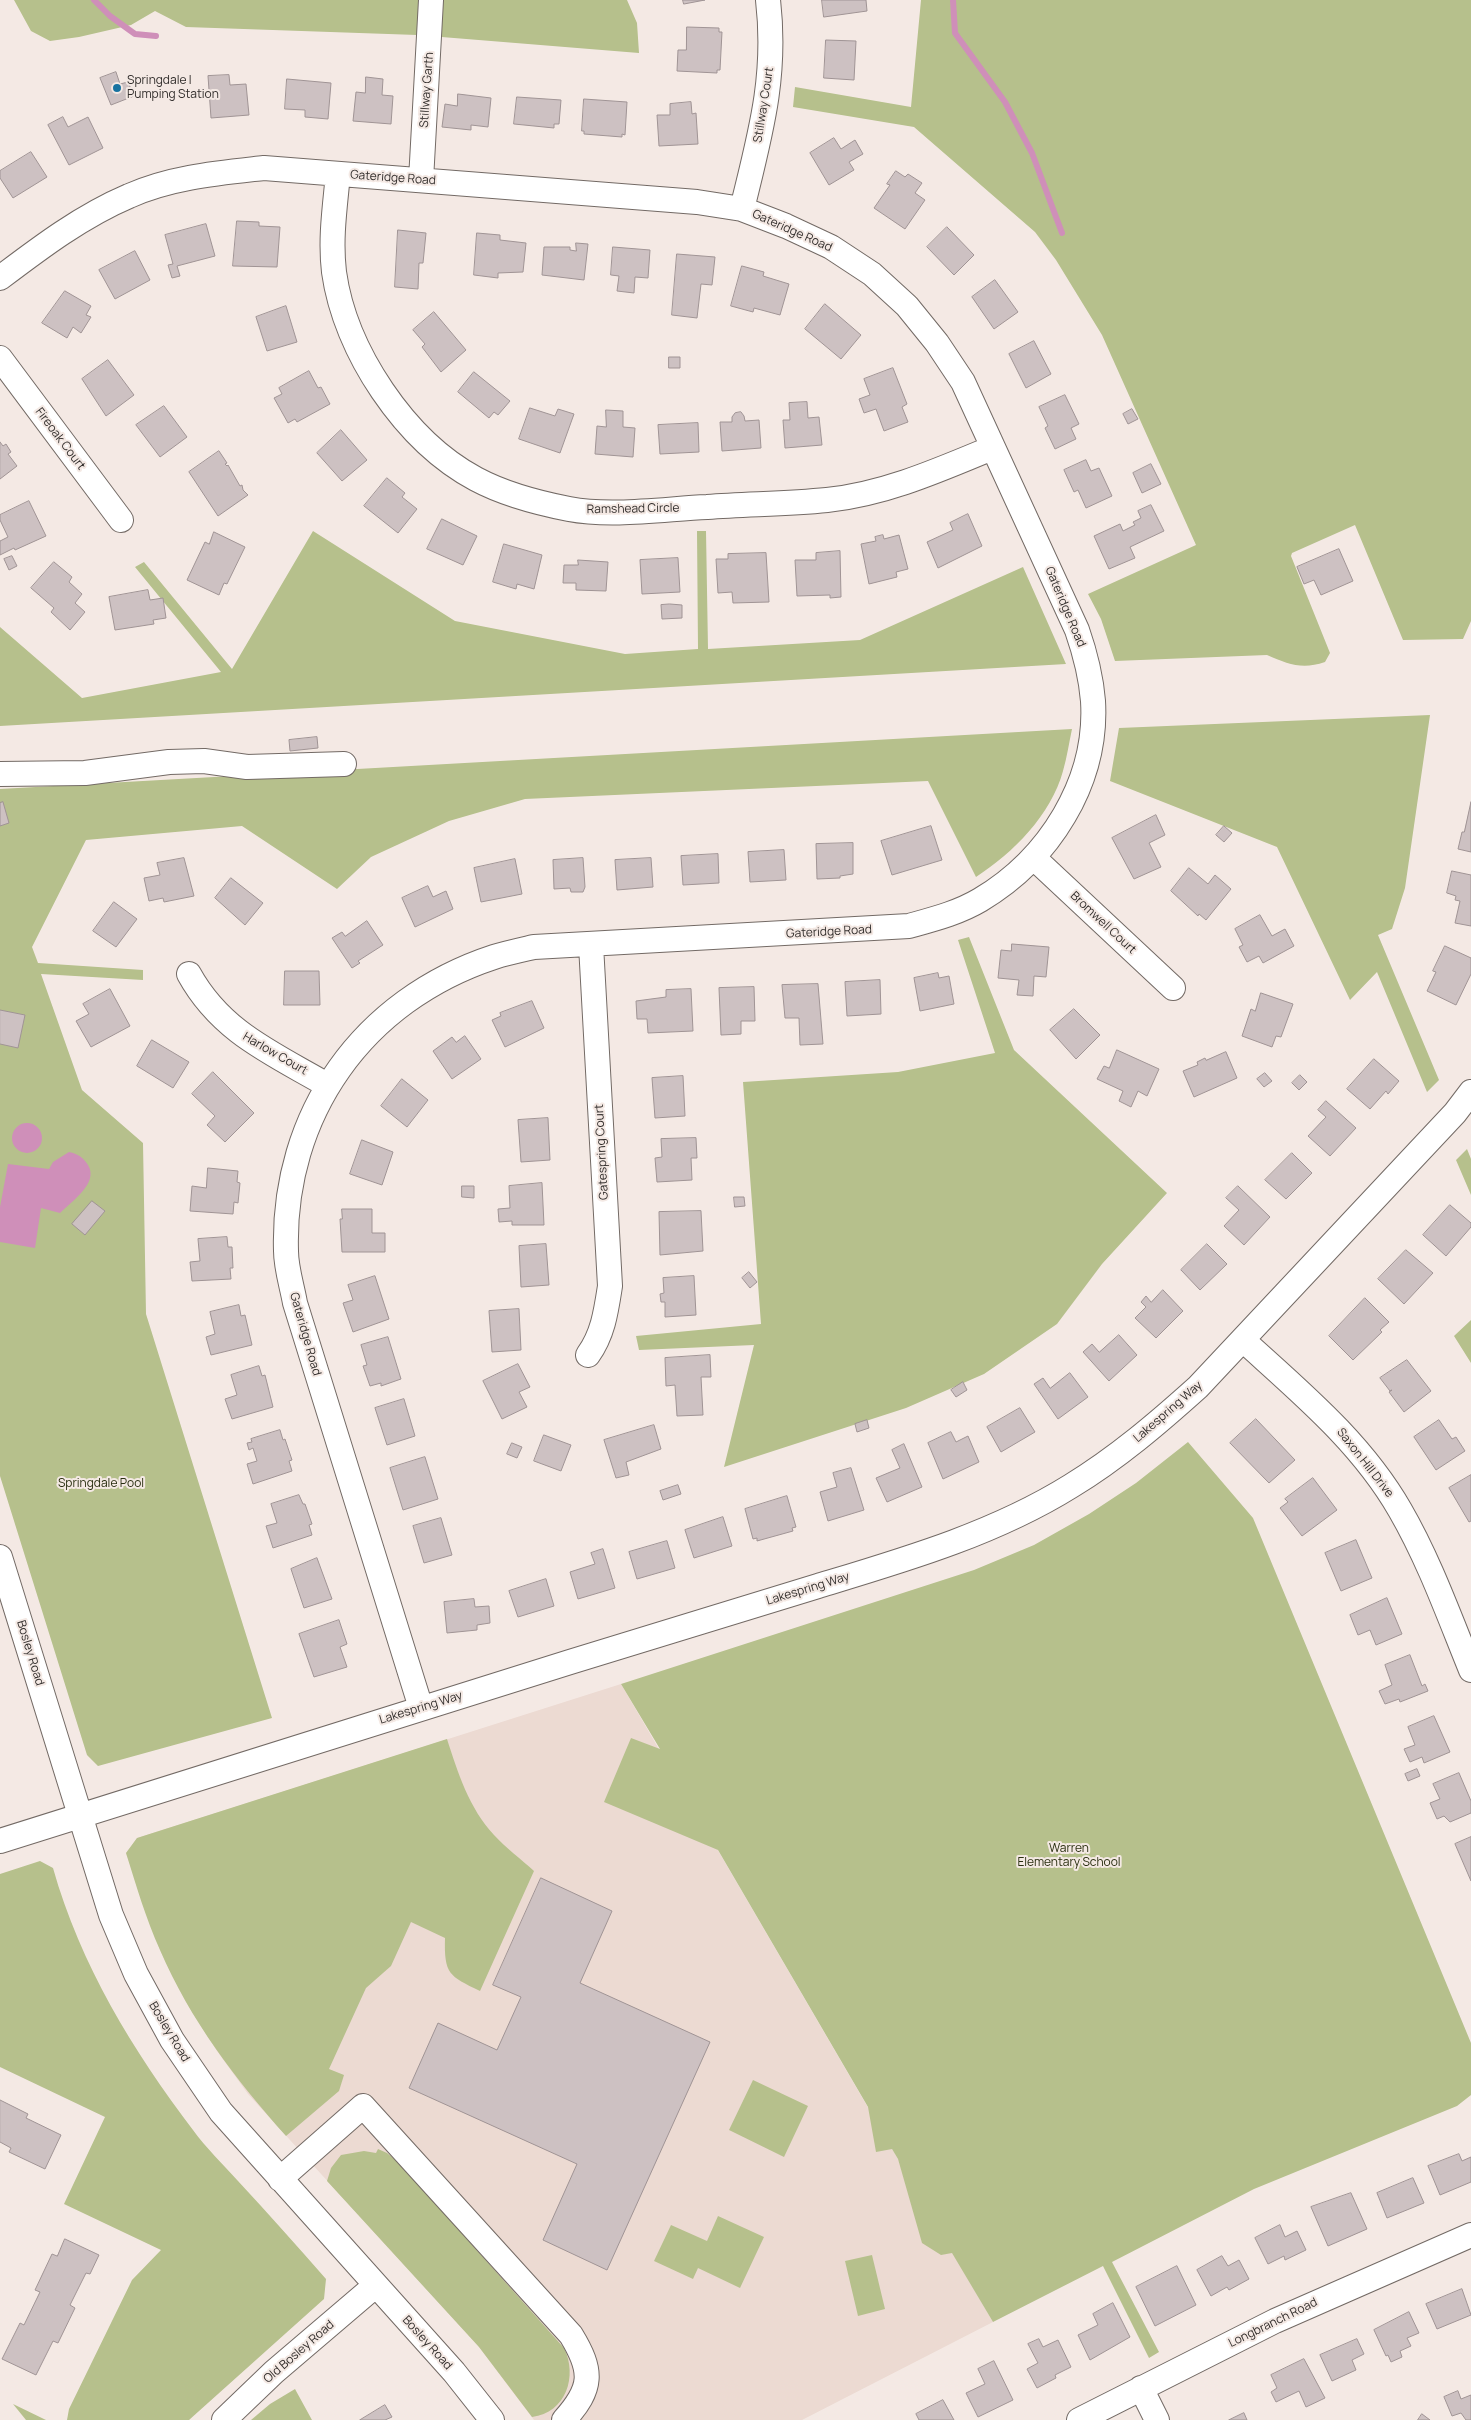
<!DOCTYPE html>
<html>
<head>
<meta charset="utf-8">
<style>
  body { margin:0 }
  canvas { display:block; background:#f4e9e4 }
</style>
</head>
<body>
<canvas width="1471" height="2420"></canvas>
<script>
const ctx = document.querySelector('canvas').getContext('2d');
ctx.lineJoin = 'round';
function paint(path, color) {
  ctx.fillStyle = color;
  ctx.fill(path, 'evenodd');
}
function strokePath(path, color, width, dash) {
  ctx.strokeStyle = color;
  ctx.lineWidth = width;
  ctx.lineCap = dash ? 'butt' : 'round';
  ctx.setLineDash(dash || []);
  ctx.stroke(path);
}
function write(font, color, halo, rows, align = 'center') {
  ctx.font = font + ' Manrope,sans-serif';
  ctx.lineWidth = 4;
  ctx.setLineDash([]);
  ctx.textBaseline = 'middle';
  ctx.strokeStyle = halo;
  ctx.fillStyle = color;
  for (const [text, x, y, turn = 0] of rows) {
    ctx.save();
    ctx.translate(x, y);
    ctx.rotate((+turn || 0) * Math.PI / 180);
    ctx.textAlign = isNaN(turn) ? turn : align;
    if (halo) ctx.strokeText(text, 0, 0);
    ctx.fillText(text, 0, 0);
    ctx.restore();
  }
}
paint(new Path2D(`
  M621,1684L993,2322L802,2420H534L479,2347L248,2094L217,2051L186,2002L160,1950L126,1853L137,1838Z`), '#ecdad2');
paint(new Path2D(`
  M14,0H627L637,23L639,53L417,35L186,27L155,11L131,25L79,37L50,41L31,31Z
  M921,0H1471V621L1463,639L1403,640L1355,525L1292,553L1291,556L1330,653L1325,662C1302,670 1288,664 1267,655L1115,661L1101,619L1088,594L1196,545L1102,335L1056,260L1035,232L914,127L793,107L795,87L911,107Z
  M313,531L455,621L625,654L698,649L697,531H706L708,649L860,640L1023,567L1066,664L0,726V627L82,698L221,672L135,567L144,562L232,669Z
  M1430,715L1405,888L1392,929L1378,935L1439,1080L1427,1092L1377,972L1350,1000L1277,847L1110,781L1119,728Z
  M1072,729C1069,743 1067,757 1063,771C1051,815 1013,853 976,877L928,781L525,799L449,821L371,857L337,889L242,826L86,840L32,947L38,963L143,970V980L41,974L82,1090L143,1143L146,1314L272,1718L98,1766L87,1755L0,1476V789Z
  M969,937L1014,1050L1167,1193L1102,1264L1057,1324L984,1374L906,1408L724,1467L754,1345L639,1350L636,1336L761,1324L743,1082L898,1072L995,1053L958,940Z
  M1467,1149L1471,1159V1195L1456,1160Z
  M1471,1320V1363L1454,1336Z
  M1188,1442L1253,1518L1471,2043V2095L1457,2106L1254,2189L1112,2262L1159,2352L1149,2358L1103,2266L993,2322L952,2253L941,2255L922,2243L898,2159L892,2149L876,2152L868,2107L718,1850L604,1802L631,1738L660,1749L621,1684L974,1570L1034,1545L1089,1514L1136,1483Z
  M447,1739C458,1773 469,1808 494,1835C506,1848 521,1859 534,1871L480,1991C449,1976 444,1974 445,1938L411,1922L391,1966L366,1988L329,2069L344,2075L339,2091L286,2136C236,2080 190,2020 160,1950C146,1919 136,1885 126,1853L137,1838Z
  M40,1861L53,1868C80,1964 133,2051 193,2130C206,2148 223,2164 238,2181C268,2213 297,2246 326,2279L324,2299L189,2420H67L69,2409L132,2280L161,2250L64,2204L105,2117L0,2067V1874Z
  M753,2080L808,2106L784,2157L729,2130Z
  M378,2149L387,2153L399,2163L564,2348C578,2376 566,2413 532,2417L479,2347L327,2181L331,2168L341,2155L364,2151L376,2153Z
  M718,2216L764,2237L740,2288L698,2268L693,2279L654,2261L671,2225L707,2241Z
  M872,2255L885,2309L858,2316L845,2261Z
  M295,2389L312,2420H251L270,2404Z
  M13,2404L46,2420H26Z`), '#b6c08c');
paint(new Path2D(`
  M12 1138a15 15 0 1 1 30 0a15 15 0 1 1-30 0Z
  M69,1152C78,1154 83,1157 88,1165C99,1183 72,1201 60,1213L41,1208L35,1248L0,1242V1207L8,1164L49,1169L53,1162Z`), '#cf8fb9');
strokePath(new Path2D(`
  M94,0L110,16L135,34L156,36
  M953,0L955,33L1005,102L1032,153L1062,233`), '#cf8fb9', 6);
const building = new Path2D(`
  M683,0H705L684,4Z
  M822,0H866L867,11L824,17Z
  M687,27L719,28V32H722L720,70H717V73L677,71L678,50H686Z
  M826,40L856,41L854,80L824,78Z
  M116,72L120,84L128,82L134,96L111,105L100,78Z
  M229,75L230,85L246,84L249,115L211,118L208,76Z
  M366,77L383,79L382,95L393,96L391,124L353,121L356,92L365,93Z
  M287,79L331,83L328,119L305,117V110L285,109Z
  M458,94L491,98L488,127L471,125V130L442,127L445,104L457,106Z
  M517,97L561,100L559,124H554V128L514,124Z
  M584,99L627,102L625,135L622,134V137L584,134V131H582Z
  M691,102L692,114L696,113L698,144L659,146L657,115H670V104Z
  M63,117L68,127L88,117L103,148L69,165L48,125Z
  M834,138L841,149L855,140L863,154L849,162L854,170L829,185L810,153Z
  M31,152L47,177L13,198L0,178V171Z
  M896,171L905,177L908,174L922,183L915,193L925,200L905,229L874,208L890,185L887,184Z
  M237,221L259,222V226L280,227L277,267L233,266Z
  M206,224L215,256L177,266L180,276L172,278L168,265L173,264L165,235Z
  M947,227L974,255L954,275L927,247Z
  M398,230L426,233L423,263H419L418,289L395,287Z
  M477,233L500,235V240L526,243L523,272L498,273V278L474,275Z
  M576,243L588,244L584,280L542,275L544,247H570V250L576,251Z
  M613,247L650,250L648,278L635,277L634,293L617,291L619,276L611,275Z
  M135,251L150,280L115,299L99,270Z
  M677,254L715,257L712,285L701,284L697,318L672,315Z
  M742,266L764,272L763,276L789,284L780,315L754,308L753,312L731,306Z
  M995,280L1018,312L994,329L972,297Z
  M65,291L91,306L86,315L91,317L81,333L73,327L67,338L42,323Z
  M825,304L861,335L841,359L805,329Z
  M286,306L297,342L267,351L256,317Z
  M434,312L466,350L441,372L422,347L425,344L413,330Z
  M1034,341L1051,374L1026,388L1009,354Z
  M669,357H680V368H669Z
  M108,360L134,395L106,416L82,379Z
  M893,368L907,404L902,407L908,422L884,431L876,409L864,413L859,399L870,395L864,379Z
  M309,371L318,388L321,387L330,404L297,422L295,419L288,423L274,398L282,394L279,388Z
  M474,372L510,401L498,415L494,412L489,418L458,392Z
  M1065,395L1079,424L1071,428L1076,439L1055,449L1045,428L1048,426L1039,407Z
  M807,402L808,418L819,417L822,445L785,448L783,420H790L789,403Z
  M164,406L187,437L160,457L136,425Z
  M530,408L555,416L558,409L574,414L560,453L519,439Z
  M1132,409L1138,419L1128,424L1123,414Z
  M606,410L623,411V427L635,428L633,457L595,454L597,426L606,427Z
  M741,412L744,416L745,421L759,420L761,448L722,451L720,422H732V417L735,413Z
  M698,423L699,452L660,454L658,425Z
  M341,430L367,460L342,481L317,453Z
  M0,442L3,446L6,444L11,452L8,454L17,466L0,479Z
  M219,451L227,463L225,464L227,466L228,465L240,486L242,485L243,490L248,495L218,516L189,472Z
  M1086,460L1091,471L1099,468L1112,496L1086,508L1078,490L1074,492L1064,470Z
  M1151,464L1161,484L1142,493L1133,473Z
  M387,478L405,493L402,497L417,509L398,533L364,506Z
  M29,501L46,536L15,550L14,548L0,555V541L8,537L0,520V515Z
  M1151,505L1164,531L1130,547L1135,558L1109,569L1094,536L1120,524L1123,531L1135,525L1133,522L1141,518L1138,511Z
  M968,514L982,546L938,568L927,542L953,530L950,523Z
  M442,519L477,536L463,565L427,549Z
  M214,532L245,547L227,584L224,583L219,595L187,580L205,542L209,544Z
  M883,535L884,539L899,535L908,569L896,572L897,577L869,584L861,544L876,541L875,537Z
  M504,544L542,555L534,589L517,584L516,589L493,582Z
  M1339,549L1353,581L1321,595L1314,580L1304,584L1297,567Z
  M840,551L841,597L830,598V595L797,596L795,560H816V553Z
  M766,553L769,602L733,603L732,592L718,593L716,559H728V554Z
  M12,556L17,566L9,570L4,559Z
  M678,558L680,592L642,594L640,560Z
  M578,560L608,562L606,591L576,590V583H563L564,565H578Z
  M54,562L72,577L69,582L82,594L75,603L85,612L70,630L51,612L54,608L31,588Z
  M148,590L150,600L163,598L166,618L153,620L154,624L115,630L109,597Z
  M670,604L682,605V618L662,619L661,605Z
  M317,737L318,748L290,751L289,740Z
  M3,802L9,823L0,826V803Z
  M1471,802V852L1458,849L1462,832H1464Z
  M1156,815L1165,835L1149,843L1161,867L1134,879L1112,838Z
  M931,826L942,860L892,875L881,841Z
  M1224,826L1232,833L1224,842L1216,835Z
  M853,843V874L840,876V878L817,879L816,844Z
  M784,850L786,880L750,882L748,852Z
  M718,854L719,883L683,885L681,856Z
  M184,858L194,896L164,902L163,898L149,901L144,878L160,875L157,863Z
  M583,858L585,887L583,892H571L570,888L554,889L553,860Z
  M651,858L653,887L617,890L615,860Z
  M515,859L522,894L481,902L474,868Z
  M1189,868L1208,884L1215,875L1231,889L1206,920L1199,914L1198,916L1171,891Z
  M1452,871L1471,875V926L1455,923L1460,901L1455,900L1456,896L1447,893Z
  M231,878L263,903L245,925L215,898Z
  M428,886L433,897L446,891L453,909L415,927L402,898Z
  M114,902L137,919L116,947L93,931Z
  M1260,915L1272,936L1285,929L1294,946L1263,963L1259,956L1247,962L1239,947L1243,945L1235,929Z
  M367,921L383,945L358,961L360,963L352,968L332,938L342,932L345,936Z
  M1012,944L1049,947L1046,977L1034,976L1033,996L1017,995L1019,980L998,978L1001,950L1011,951Z
  M1445,946L1471,958V974L1456,1005L1427,991L1436,972L1433,971Z
  M285,971H319L320,1005H284Z
  M938,973L939,978L949,976L954,1004L920,1011L914,978Z
  M880,980L881,1014L847,1016L845,982Z
  M818,984L823,1044L800,1045L799,1018H785L782,985Z
  M754,987L755,1021H741V1034L721,1035L719,988Z
  M110,989L130,1026L91,1047L76,1021L89,1014L83,1004Z
  M691,989L693,1031L648,1033L647,1019H637L636,1001L666,997V990Z
  M1261,993L1293,1004L1281,1037L1276,1036L1272,1047L1242,1036L1251,1009L1255,1011Z
  M532,1001L544,1028L505,1047L492,1020L501,1016L500,1013Z
  M1074,1009L1100,1035L1076,1059L1050,1030Z
  M0,1010L25,1015L18,1048L0,1044Z
  M465,1036L481,1059L452,1079L433,1051L452,1037L456,1042Z
  M152,1040L189,1062L173,1088L137,1066Z
  M1117,1050L1159,1069L1147,1096L1138,1091L1131,1107L1119,1101L1123,1091L1097,1079L1104,1066L1109,1068Z
  M1226,1052L1237,1078L1194,1097L1183,1071L1198,1065L1197,1062L1205,1058L1206,1060Z
  M1374,1059L1399,1081L1388,1094L1386,1091L1370,1109L1347,1089Z
  M213,1072L254,1113L225,1142L207,1125L215,1116L192,1094Z
  M1265,1073L1272,1081L1264,1087L1257,1079Z
  M1300,1075L1307,1082L1299,1090L1292,1083Z
  M683,1076L685,1116L655,1118L652,1078Z
  M402,1079L428,1100L407,1127L381,1106Z
  M1326,1101L1356,1128L1330,1156L1308,1136L1326,1117L1318,1110Z
  M548,1118L550,1160L521,1162L518,1120Z
  M696,1138L697,1158H691L692,1180L657,1182L655,1158L662,1157L661,1139Z
  M362,1140L393,1152L382,1185L350,1174Z
  M1292,1153L1312,1173L1286,1199L1265,1180Z
  M208,1168L238,1171L237,1182L240,1183L238,1203L234,1202L233,1214L190,1211L192,1186L206,1188Z
  M542,1183L544,1225H512V1221L499,1222L498,1209L510,1208L509,1186Z
  M462,1186H474V1198L462,1197Z
  M1238,1186L1270,1217L1244,1245L1224,1226L1239,1210L1226,1198Z
  M734,1197H744L745,1206L735,1207Z
  M92,1201L105,1211L85,1235L72,1224Z
  M1450,1205L1471,1223V1227L1446,1256L1423,1235Z
  M342,1209H372V1233H385V1252H342L340,1219H342Z
  M701,1211L703,1251L660,1255L659,1212Z
  M227,1237L228,1247H232L233,1268H230L231,1279L192,1281L190,1262L200,1261L198,1239Z
  M546,1244L549,1285L521,1287L519,1246Z
  M1207,1244L1227,1264L1200,1290L1181,1270Z
  M1406,1250L1433,1273L1404,1304L1378,1279Z
  M749,1272L757,1282L750,1288L742,1278Z
  M375,1276L389,1319L353,1332L343,1303L353,1300L348,1285Z
  M694,1276L696,1315L665,1317V1302H661L660,1294L664,1293L663,1278Z
  M1163,1290L1183,1311L1156,1338L1135,1318L1146,1307L1141,1302L1146,1296L1151,1302Z
  M1365,1298L1389,1322L1380,1330L1382,1332L1353,1360L1329,1336Z
  M239,1305L241,1316L245,1315L252,1345L211,1355L206,1337L215,1334L210,1312Z
  M519,1309L521,1350L492,1352L489,1311Z
  M1119,1335L1137,1355L1109,1381L1083,1352L1092,1344L1099,1352Z
  M388,1337L401,1379L381,1386V1383L370,1386L363,1366L367,1365L361,1345Z
  M710,1355L711,1377H701L703,1415L677,1416L675,1385L666,1386L665,1358Z
  M1407,1360L1431,1391L1404,1412L1389,1392L1392,1390L1390,1391L1380,1378Z
  M518,1364L530,1387L519,1392L527,1407L502,1419L483,1381Z
  M259,1366L262,1376L265,1375L273,1407L232,1419L225,1399L237,1395L231,1375Z
  M1070,1373L1088,1397L1058,1419L1034,1384L1043,1378L1050,1388Z
  M963,1382L967,1390L956,1397L951,1390Z
  M404,1399L415,1436L387,1445L375,1408Z
  M1020,1408L1035,1432L1001,1452L987,1427Z
  M1256,1419L1295,1460L1269,1483L1230,1443Z
  M867,1420L869,1428L857,1432L855,1424Z
  M1439,1420L1452,1439L1456,1437L1465,1451L1436,1470L1414,1437Z
  M654,1425L661,1449L626,1462L629,1475L616,1478L604,1440Z
  M280,1430L283,1440L285,1439L292,1460L289,1461L292,1471L253,1484L247,1464L257,1461L253,1448L249,1450L247,1443L252,1442L251,1439Z
  M951,1432L956,1442L968,1436L979,1462L943,1479L928,1443Z
  M544,1435L571,1445L561,1471L534,1461Z
  M512,1443L522,1447L517,1458L507,1454Z
  M904,1444L922,1487L887,1502L876,1478L900,1468L892,1450Z
  M425,1457L438,1499L403,1510L390,1468Z
  M851,1468L864,1510L828,1521L820,1492L837,1487L833,1473Z
  M1471,1475V1521L1469,1522L1449,1488Z
  M1313,1478L1337,1510L1302,1536L1280,1508L1288,1502L1285,1499Z
  M678,1485L681,1494L663,1500L660,1491Z
  M299,1495L303,1504H305L312,1524L309,1525L312,1535L273,1548L266,1526L277,1523L271,1504Z
  M787,1496L796,1527L792,1528L793,1531L757,1541V1538L753,1539L745,1509Z
  M723,1517L732,1546L694,1558L685,1530Z
  M441,1518L452,1555L424,1563L413,1526Z
  M1356,1540L1372,1578L1341,1591L1325,1553Z
  M667,1541L675,1568L637,1579L629,1552Z
  M603,1549L615,1588L578,1599L570,1572L595,1564L591,1553Z
  M317,1558L332,1599L304,1608L291,1569Z
  M546,1579L554,1606L518,1617L509,1591Z
  M1387,1598L1402,1634L1376,1645L1370,1630L1358,1635L1350,1615Z
  M474,1599L475,1607L489,1606L490,1623L477,1625V1630L447,1633L444,1602Z
  M339,1620L347,1644L340,1647L347,1667L314,1677L299,1634Z
  M1410,1655L1422,1686L1425,1684L1428,1691L1400,1702L1399,1699L1385,1704L1379,1691L1392,1685L1385,1665Z
  M1434,1716L1450,1752L1424,1763L1422,1757L1410,1762L1404,1749L1415,1745L1408,1727Z
  M1417,1769L1420,1776L1408,1781L1405,1774Z
  M1459,1773L1471,1801V1813L1450,1822L1444,1816L1437,1819L1430,1803L1440,1799L1433,1784Z
  M1471,1837V1881L1455,1844Z
  M541,1878L612,1911L580,1983L710,2042L607,2270L543,2240L577,2164L409,2088L438,2023L497,2050L521,1997L493,1985Z
  M0,2100L28,2114L26,2118L61,2135L45,2169L9,2152L11,2148L0,2142Z
  M1459,2154L1462,2161L1471,2157V2182L1440,2195L1428,2166Z
  M1413,2178L1424,2203L1387,2218L1377,2193Z
  M1351,2193L1367,2229L1328,2246L1311,2207Z
  M1280,2225L1285,2237L1297,2231L1306,2250L1285,2260L1284,2256L1268,2264L1255,2238Z
  M65,2239L99,2255L90,2274L86,2273L70,2305L75,2308L58,2343L53,2341L36,2375L2,2359L20,2323L24,2325L40,2292L35,2290L52,2254L57,2256Z
  M1222,2256L1228,2266L1239,2260L1249,2279L1229,2290L1227,2287L1211,2296L1197,2270Z
  M1177,2266L1196,2305L1155,2326L1136,2287Z
  M1462,2289L1471,2315L1437,2329L1426,2304Z
  M1113,2303L1130,2337L1090,2360L1078,2335L1098,2325L1093,2314Z
  M1409,2312L1419,2333L1407,2338L1411,2346L1400,2351L1402,2357L1391,2362L1388,2355L1386,2356L1374,2330Z
  M1039,2339L1043,2347L1058,2340L1071,2367L1055,2375L1056,2378L1037,2388L1027,2369L1038,2363L1028,2344Z
  M1357,2339L1364,2354L1352,2360L1356,2370L1332,2381L1320,2355Z
  M1304,2359L1325,2398L1306,2407L1299,2391L1276,2402L1271,2392L1277,2388L1271,2375Z
  M994,2361L1013,2400L978,2417L966,2393L985,2384L978,2369Z
  M1458,2391L1461,2399L1471,2395V2420H1466L1461,2413L1452,2416L1444,2397Z
  M943,2400L954,2420H919L916,2414Z
  M385,2405L392,2417L385,2420H360Z
  M1244,2413L1247,2420H1229Z
  M1422,2414L1430,2420H1418Z`);
paint(building, '#cdc1c2');
strokePath(building, '#a09495', 1);
const minor = new Path2D(`
  M338,174C335,206 330,239 334,272C345,351 405,441 476,479C504,494 538,503 569,509C611,517 664,509 707,507C747,504 787,504 827,500C885,494 939,470 992,448
  M421,180L431,0
  M742,209C760,135 777,77 768,0
  M0,278C41,247 82,216 129,196C171,177 219,173 264,168L697,202L742,209L786,226L831,247L872,274L907,306L937,343L963,382L1077,630C1085,653 1091,676 1093,701C1098,782 1049,859 980,900C958,913 934,919 909,926L534,947C521,950 507,953 494,957C363,1000 282,1114 286,1251C286,1268 292,1286 295,1303L421,1708
  M0,358L121,520
  M0,774L85,773L169,762L204,761L247,767L344,764
  M1034,858L1173,988
  M189,974C221,1032 272,1053 327,1085
  M1243,1340C1300,1392 1361,1442 1400,1510C1429,1560 1449,1616 1471,1670
  M588,1355C603,1334 606,1312 610,1286L591,945
  M0,1557L111,1915L136,1974L172,2040L221,2112L454,2372L492,2420
  M0,1841C190,1781 380,1721 570,1662C652,1637 735,1612 818,1586C904,1560 994,1534 1071,1486C1117,1458 1158,1423 1198,1387L1455,1113L1471,1092
  M280,2179L363,2106L571,2335C593,2371 593,2388 564,2420
  M1141,2388L1157,2420
  M224,2420L274,2372L376,2285
  M1079,2420L1275,2321L1471,2235`);
strokePath(minor, '#736a65', 26);
strokePath(minor, '#fff', 24);
for (const [x, y, r, color] of [
  [117,88,5,"#1772a0"]
]) {
  const dot = new Path2D();
  dot.arc(x, y, r, 0, 2 * Math.PI);
  ctx.fillStyle = color;
  ctx.fill(dot);
  strokePath(dot, '#f4e9e4', 2);
}
write('12px', '#322e2c', '#f4e9e4', [
  ["Springdale I",127,81],
  ["Pumping Station",127,95]
], 'left');
write('12px', '#322e2c', '#f4e9e4', [
  ["Stillway Garth",427,90,-86],
  ["Stillway Court",764,105,-81],
  ["Gateridge Road",393,178,4],
  ["Gateridge Road",792,231,24],
  ["Fireoak Court",60,439,53],
  ["Ramshead Circle",633,509,-1],
  ["Gateridge Road",1065,607,67],
  ["Bromwell Court",1103,923,43],
  ["Gateridge Road",829,932,-3],
  ["Harlow Court",275,1054,30],
  ["Gatespring Court",602,1152,-93],
  ["Gateridge Road",305,1334,74],
  ["Lakespring Way",1168,1412,-41],
  ["Saxon Hill Drive",1365,1463,52],
  ["Lakespring Way",808,1589,-17],
  ["Bosley Road",30,1653,73],
  ["Lakespring Way",421,1708,-17],
  ["Bosley Road",169,2032,59],
  ["Longbranch Road",1273,2323,-26],
  ["Bosley Road",427,2343,48],
  ["Old Bosley Road",299,2352,-41]
]);
write('12px', '#2a2f11', '#f4e9e4', [
  ["Springdale Pool",101,1484],
  ["Warren",1069,1849],
  ["Elementary School",1069,1863]
]);
</script>
</body>
</html>
